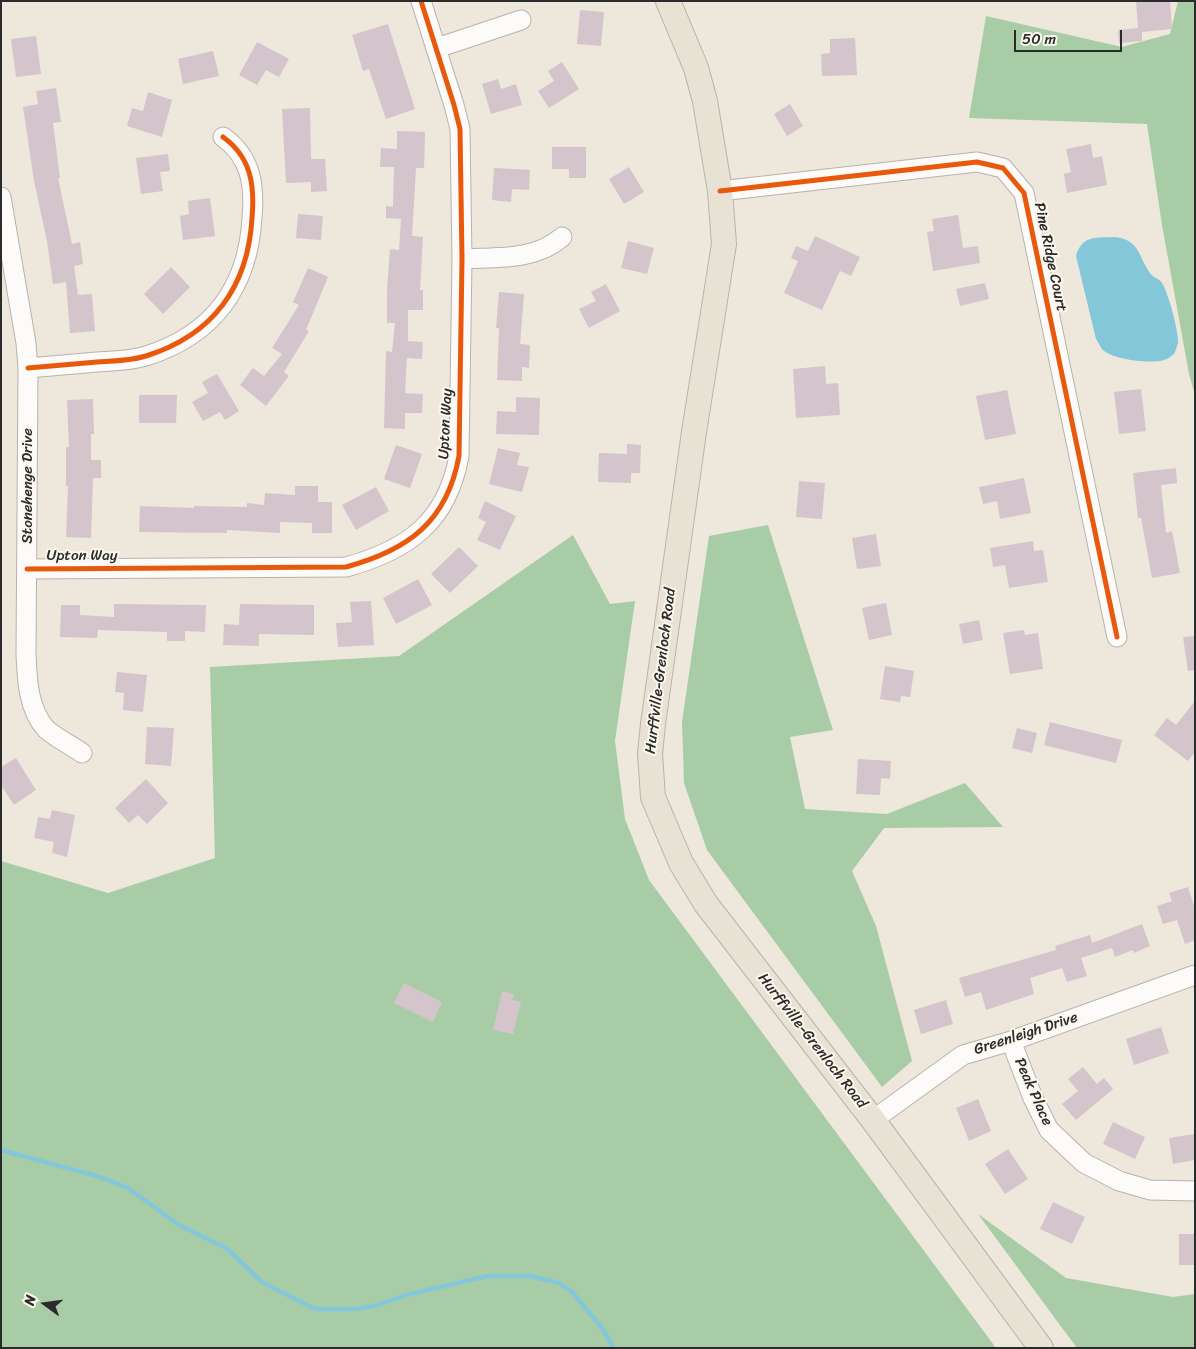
<!DOCTYPE html>
<html>
<head>
<meta charset="utf-8">
<style>
  body { margin:0 }
  #map { position:relative; width:1196px; height:1349px; overflow:hidden; background:#eee7db; font-family:Sriracha,sans-serif }
  canvas { display:block }
  .frame { position:absolute; inset:0; border:2px solid #2b2b2b; pointer-events:none }
  .north { position:absolute; left:20px; top:1279px; width:50px; height:50px; -webkit-text-stroke:4px #fbf7ec; paint-order:stroke; rotate:284deg; font-size:14px; font-weight:700; line-height:20px; text-align:center; color:#2b2b2b }
  .north::after { content:''; display:block; margin:auto; width:18px; height:22px; background:#2b2b2b; clip-path:polygon(50% 0,100% 100%,50% 72%,0 100%) }
  .scale { position:absolute; left:1014px; top:30px; width:108px; height:22px; box-sizing:border-box; border:2px solid #2b2b2b; border-top:0; padding-left:6px; font-size:15px; line-height:18px; white-space:nowrap; color:#2b2b2b; -webkit-text-stroke:4px #fbf7ec; paint-order:stroke }
</style>
</head>
<body>
<div id="map">
<canvas width="1196" height="1349"></canvas>
<div class="frame"></div>
<div class="north">N</div>
<div class="scale">50 m</div>
</div>
<script>
const ctx = document.querySelector('canvas').getContext('2d');
ctx.lineJoin = 'round';
function paint(path, color) {
  ctx.fillStyle = color;
  ctx.fill(path, 'evenodd');
}
function strokePath(path, color, width, dash) {
  ctx.strokeStyle = color;
  ctx.lineWidth = width;
  ctx.lineCap = dash ? 'butt' : 'round';
  ctx.setLineDash(dash || []);
  ctx.stroke(path);
}
function write(font, color, halo, rows, align = 'center') {
  ctx.font = font + ' Sriracha,sans-serif';
  ctx.lineWidth = 4;
  ctx.setLineDash([]);
  ctx.textBaseline = 'middle';
  ctx.strokeStyle = halo;
  ctx.fillStyle = color;
  for (const [text, x, y, turn = 0] of rows) {
    ctx.save();
    ctx.translate(x, y);
    ctx.rotate((+turn || 0) * Math.PI / 180);
    ctx.textAlign = isNaN(turn) ? turn : align;
    if (halo) ctx.strokeText(text, 0, 0);
    ctx.fillText(text, 0, 0);
    ctx.restore();
  }
}
paint(new Path2D(`
  M1178,1H1195V395L1189,374L1162,225L1147,124L969,118L986,16L1122,47L1170,34Z
  M768,525L833,730L790,737L805,809L887,814L965,783L1003,827L884,828L852,871L876,926L912,1061L882,1087L707,850L684,783L682,722L709,536Z
  M573,535L610,604L635,601L615,741L625,819L649,880L996,1348H1V861L108,893L215,858L210,667L399,656Z
  M978,1214L1066,1278L1173,1297L1195,1294V1348H1077Z`), '#a8cca6');
paint(new Path2D(`
  M1115,237C1140,240 1138,256 1150,273C1153,278 1159,278 1162,283C1168,292 1179,332 1178,343C1177,346 1176,350 1174,354C1171,356 1168,359 1164,360C1151,364 1112,360 1102,349C1100,346 1098,342 1096,339L1076,256C1082,235 1096,238 1115,237Z`), '#84c7d8');
strokePath(new Path2D(`
  M1,1150L100,1177L128,1188L179,1225L226,1248L262,1282L315,1309H357L378,1305L406,1295L488,1276H530L559,1283L573,1293L602,1328L614,1348`), '#84c7d8', 4.5);
paint(new Path2D(`
  M1136,1H1170L1172,29L1142,32V41L1119,43L1118,30L1138,28Z
  M580,10L604,12L601,46L577,44Z
  M388,24L415,109L386,119L369,69L363,71L352,35Z
  M36,36L41,74L16,77L11,39Z
  M855,38L857,75L822,76L821,54L830,53V39Z
  M257,42L289,59L279,77L266,70L257,85L239,75Z
  M213,51L219,76L183,84L178,59Z
  M562,62L579,89L549,108L538,91L554,81L548,71Z
  M498,79L501,89L516,84L522,105L491,114L482,84Z
  M56,88L61,122L53,123L60,178H58L72,244L80,242L83,264L74,266L78,295L92,294L95,331L70,333L66,282L53,284L47,241L34,181L23,107L38,104L36,91Z
  M148,92L172,100L162,137L127,126L132,108L143,111Z
  M790,104L803,126L787,136L774,114Z
  M310,108L311,159H325L327,191L311,192V182L286,183L282,109Z
  M397,131L425,132L424,168H416L412,236L423,237L420,290H423V310H408V341L423,342L422,359L407,358L405,393L423,394L422,413H405V429L384,428L386,351L392,352L395,323H387V290L390,249L399,250L401,219L386,218V206L393,207L394,167H380L381,148L397,149Z
  M1091,144L1093,158L1102,156L1107,185L1067,193L1064,174L1071,172L1066,149Z
  M552,147H586V178H569V169H552Z
  M168,154L170,171L160,172L163,191L141,194L136,158Z
  M629,167L644,192L624,204L609,179Z
  M494,168L530,170L529,190L512,189L511,202L492,200Z
  M210,198L215,236L183,240L180,216L189,214L188,201Z
  M298,214L323,216L321,240L296,238Z
  M958,215L963,248L978,246L980,263L933,271L927,232L934,231L932,219Z
  M815,236L860,257L851,276L840,271L822,310L784,293L798,261L791,258L796,246L808,251Z
  M628,241L654,248L647,274L621,268Z
  M171,267L190,287L163,314L144,294Z
  M308,268L328,277L306,330L309,331L284,372L289,376L266,406L240,385L253,368L264,376L282,354L272,348L299,305L293,302Z
  M985,283L989,299L960,306L956,289Z
  M606,284L620,311L589,328L579,309L596,301L591,292Z
  M499,292L524,294L520,344L530,345L529,368L522,367V381L497,380L499,328H496Z
  M825,366L826,384L838,383L840,415L796,418L793,369Z
  M217,374L239,411L225,420L220,412L203,421L192,402L208,393L202,382Z
  M1141,389L1146,431L1119,434L1114,392Z
  M1007,390L1016,434L985,440L976,396Z
  M139,395H177L176,423H139Z
  M516,397L540,398L539,435L496,434L497,411L516,412Z
  M93,399L94,434H91V460H101V478H93L91,538L66,537L68,486H66V447H69L67,400Z
  M627,444L641,445L640,473H631V483L598,482L599,453L627,454Z
  M396,445L422,454L410,488L384,479Z
  M498,448L520,453L517,465L529,467L522,492L489,484Z
  M1176,468L1177,483L1161,485L1166,533L1172,531L1180,573L1152,578L1141,518H1138L1133,473Z
  M1024,478L1031,513L1000,519L997,501L983,504L979,487Z
  M799,481L825,483L822,519L796,517Z
  M295,486H318V502H332V533H312V523L280,522V533L227,530V533L139,532L140,506L194,508V506L247,507V503L264,505L265,493L295,495Z
  M376,487L389,511L356,530L342,505Z
  M485,501L516,516L500,550L477,540L486,522L478,518Z
  M876,534L881,566L857,569L852,538Z
  M1033,541L1034,551L1043,550L1048,582L1009,588L1005,565L993,567L990,548Z
  M459,547L478,566L450,593L431,574Z
  M418,579L432,605L396,624L383,598Z
  M371,601L374,645L338,647L336,623L352,622L350,602Z
  M886,603L892,635L869,640L862,608Z
  M114,604L206,605L205,632L185,631V641H167V632L98,630L97,638L60,637L61,605H80V615L114,617Z
  M240,604L314,605V635L259,634V646L223,645L224,624L239,625Z
  M979,620L983,640L963,644L959,624Z
  M1024,630L1025,635L1038,633L1043,669L1010,674L1003,633Z
  M1195,636V670L1188,671L1183,637Z
  M885,666L914,671L910,697L901,696L900,702L880,699Z
  M117,672L147,675L143,712L123,710L124,693L115,692Z
  M1195,701V752L1188,761L1154,735L1167,718L1176,725Z
  M1050,722L1122,740L1116,763L1044,745Z
  M147,727L174,728L171,766L145,764Z
  M1017,728L1037,733L1032,753L1012,748Z
  M16,758L36,790L14,805L1,785V767Z
  M858,759L891,761L890,779L881,778L880,795L856,794Z
  M146,779L168,803L147,824L138,815L129,823L115,808Z
  M52,810L75,815L67,857L52,853L54,842L34,838L38,817L50,819Z
  M1188,887L1195,909V940L1185,944L1177,920L1163,924L1157,906L1172,901L1169,893Z
  M1142,924L1150,946L1134,953L1133,950L1115,957L1112,948L1081,958L1087,976L1067,982L1062,968L1030,978L1034,994L986,1010L981,992L965,997L959,978L1056,950L1055,946L1090,935L1092,943Z
  M404,983L442,1002L433,1022L394,1003Z
  M502,991L514,994L512,1000L521,1002L513,1034L493,1030Z
  M946,1000L953,1024L921,1034L914,1010Z
  M1161,1027L1169,1053L1134,1065L1126,1039Z
  M1083,1067L1097,1084L1104,1078L1113,1089L1076,1120L1062,1104L1078,1091L1068,1079Z
  M978,1099L991,1131L969,1141L956,1108Z
  M1113,1122L1145,1137L1135,1159L1103,1144Z
  M1195,1134V1160L1173,1164L1169,1138Z
  M1008,1149L1028,1179L1005,1194L985,1164Z
  M1053,1202L1085,1217L1072,1244L1040,1229Z
  M1179,1234H1195V1265H1179Z`), '#d4c5cc');
const minor = new Path2D(`
  M437,48L521,20
  M720,191L977,162L1003,168L1024,193L1117,637
  M1,197L26,343L28,368L26,654C27,679 28,709 46,729C56,738 71,745 82,753
  M462,259C496,257 535,261 562,237
  M28,368C51,366 74,364 97,362C113,361 130,361 146,356C213,335 248,287 252,218C255,185 251,157 223,137
  M27,569L346,567C408,550 447,522 459,456L462,259L460,129L454,105L421,1
  M1011,1041L1033,1098L1049,1130L1084,1163L1119,1181L1150,1190L1195,1191
  M873,1120L963,1055L1011,1041L1195,975`);
const major = new Path2D(`
  M668,1L696,68L705,101L720,191L724,244L694,432L653,724L650,754L653,797L681,863L706,904L873,1120L1041,1348`);
strokePath(minor, '#b7b3ac', 21);
strokePath(major, '#b7b3ac', 26);
strokePath(minor, '#fcfbfa', 19);
strokePath(major, '#e8e2d5', 24);
strokePath(new Path2D(`
  M720,191L977,162L1003,168L1024,193L1117,637
  M28,368C51,366 74,364 97,362C113,361 130,361 146,356C213,335 248,287 252,218C255,185 251,157 223,137
  M27,569L346,567C408,550 447,522 459,456L462,259L460,129L454,105L421,1`), '#e8590c', 5);
write('15px', '#2b2b2b', '#fbf7ec', [
  ["Pine Ridge Court",1050,257,78],
  ["Upton Way",446,424,-87],
  ["Stonehenge Drive",28,486,-90],
  ["Upton Way",82,556],
  ["Hurffville-Grenloch Road",661,671,-83],
  ["Greenleigh Drive",1026,1034,-18],
  ["Hurffville-Grenloch Road",812,1041,52],
  ["Peak Place",1033,1092,66]
]);
</script>
</body>
</html>
